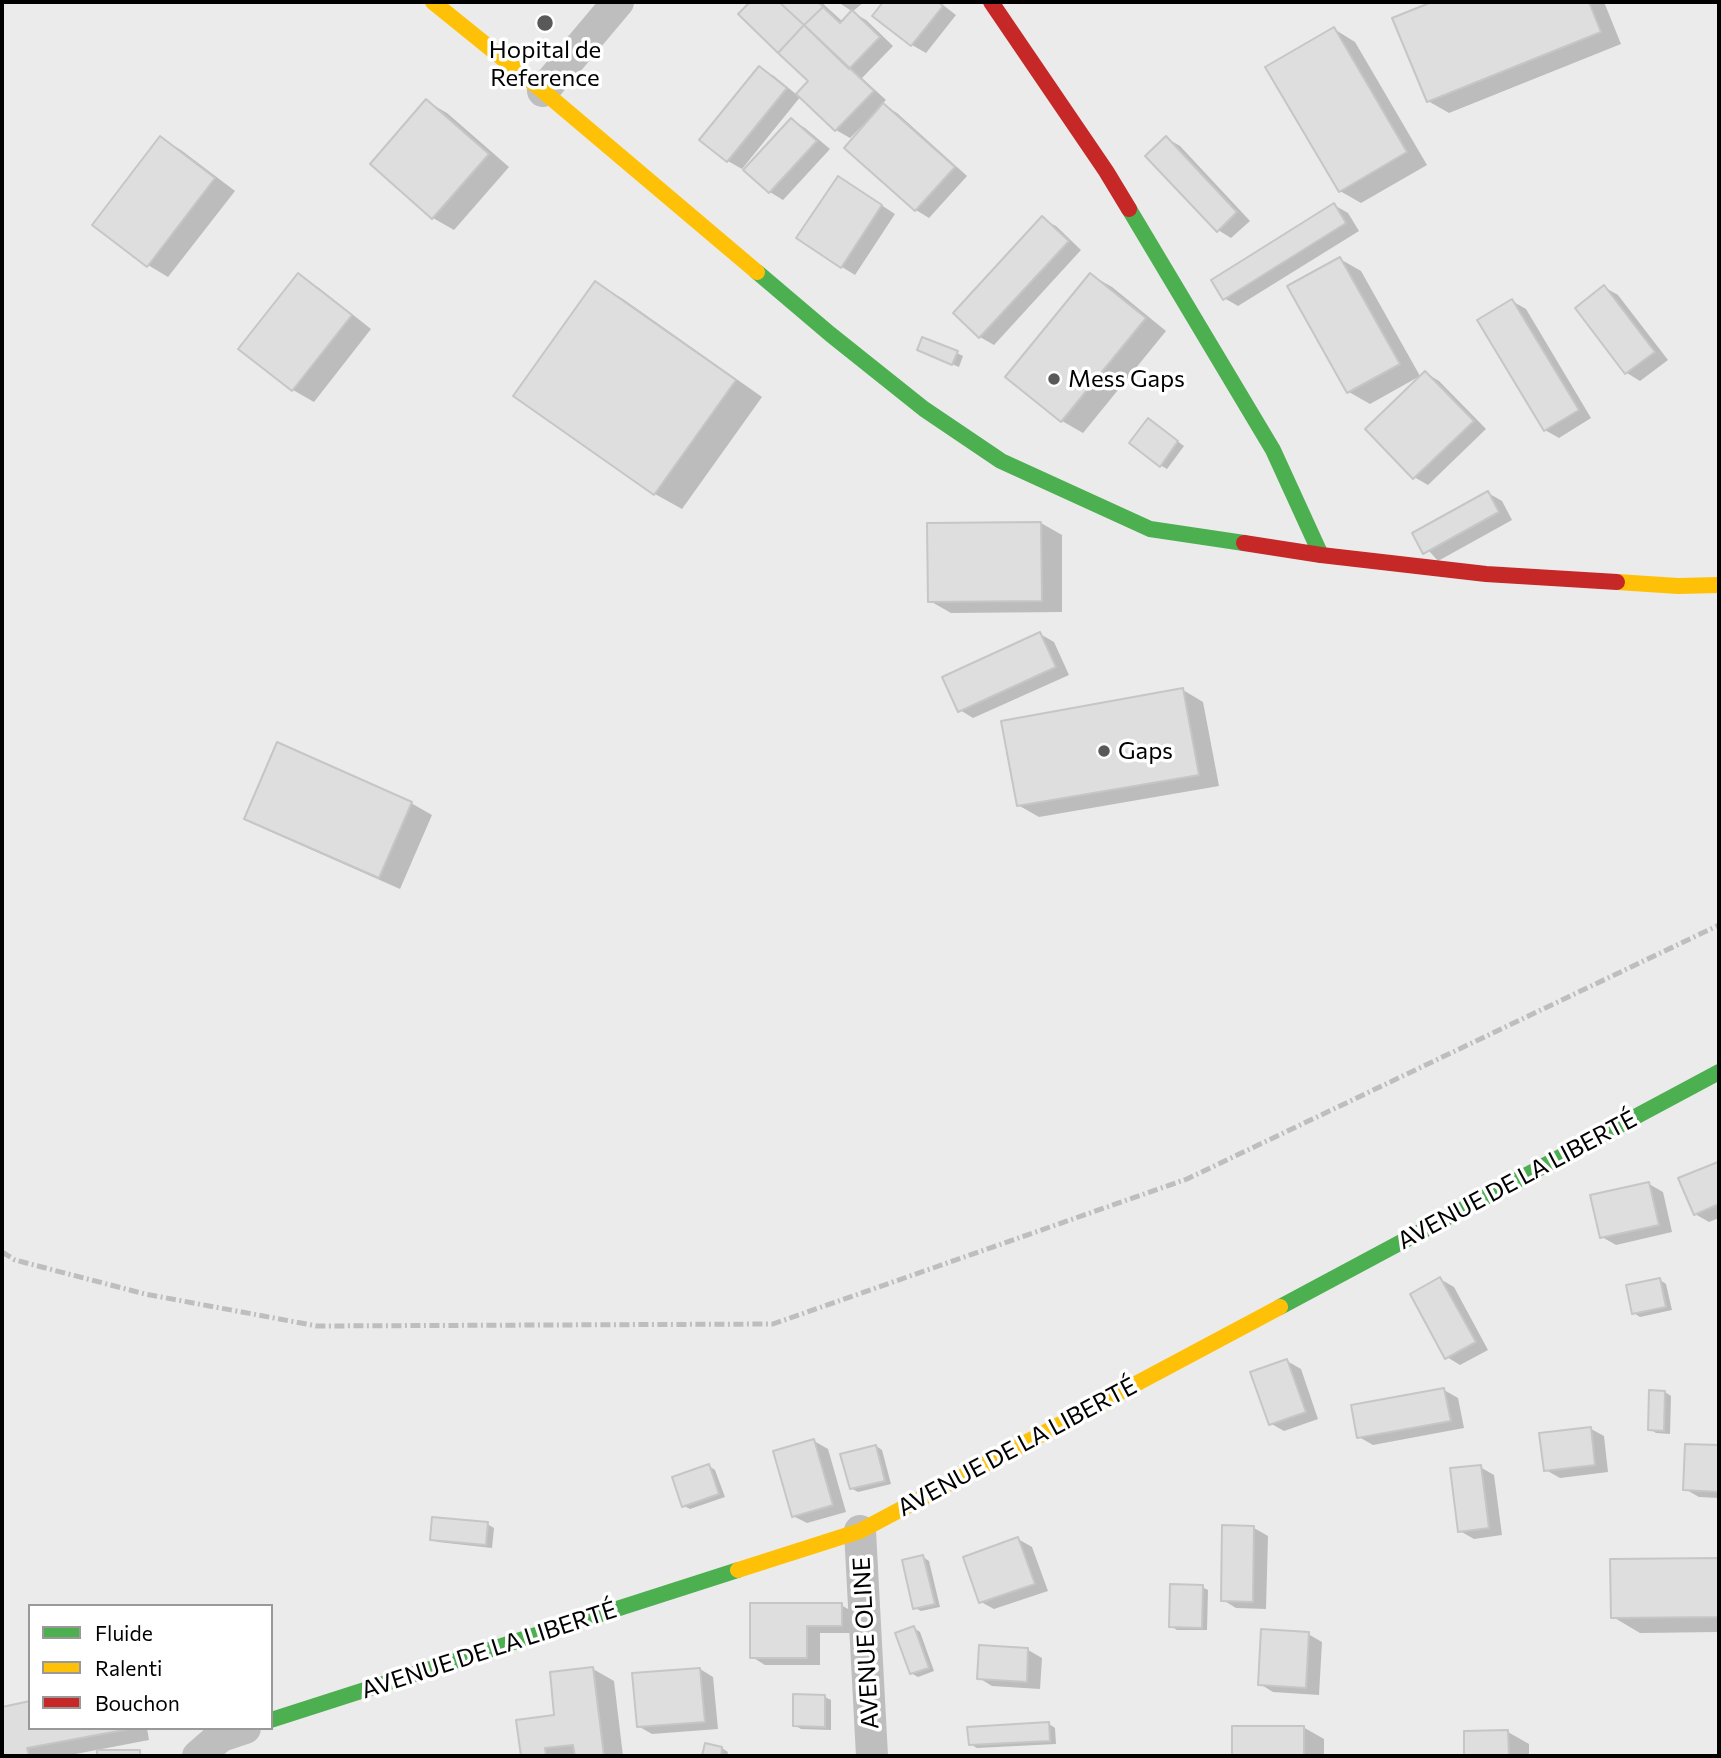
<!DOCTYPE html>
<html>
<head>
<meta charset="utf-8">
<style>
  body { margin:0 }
  #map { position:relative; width:1721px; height:1758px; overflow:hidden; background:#fff; font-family:Commissioner,sans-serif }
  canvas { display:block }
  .frame { position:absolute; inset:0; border:4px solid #000; pointer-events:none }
  .legend { position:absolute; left:28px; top:1604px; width:245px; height:126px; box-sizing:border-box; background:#fff; border:2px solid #999; margin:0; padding:9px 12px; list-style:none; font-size:21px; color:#000 }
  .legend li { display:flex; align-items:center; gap:14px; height:35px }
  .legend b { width:35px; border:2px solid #999 }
</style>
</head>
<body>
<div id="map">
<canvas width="1721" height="1758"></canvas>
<div class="frame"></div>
<ul class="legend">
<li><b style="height:9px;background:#4caf50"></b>Fluide</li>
<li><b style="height:9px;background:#ffc107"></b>Ralenti</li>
<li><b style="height:9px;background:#c62828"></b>Bouchon</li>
</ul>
</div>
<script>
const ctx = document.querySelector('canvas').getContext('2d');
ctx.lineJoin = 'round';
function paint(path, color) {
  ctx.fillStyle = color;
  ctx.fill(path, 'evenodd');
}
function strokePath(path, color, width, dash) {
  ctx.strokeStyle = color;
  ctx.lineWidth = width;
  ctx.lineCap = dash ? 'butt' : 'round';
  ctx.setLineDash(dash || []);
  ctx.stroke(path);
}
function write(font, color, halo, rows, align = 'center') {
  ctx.font = font + ' Commissioner,sans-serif';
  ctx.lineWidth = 7;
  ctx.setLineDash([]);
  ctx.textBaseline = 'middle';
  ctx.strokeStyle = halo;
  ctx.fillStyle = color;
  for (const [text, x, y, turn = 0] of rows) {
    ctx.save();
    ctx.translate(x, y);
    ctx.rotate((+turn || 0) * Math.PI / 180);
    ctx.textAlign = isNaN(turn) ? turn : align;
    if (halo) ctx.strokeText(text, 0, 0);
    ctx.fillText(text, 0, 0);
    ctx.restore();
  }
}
paint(new Path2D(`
  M2,2H1719V1756H2ZM30,1606H271V1728H30Z`), '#ebebeb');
paint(new Path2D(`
  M752,2H821L843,22L853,12L838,2H864L852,12L866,20L893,46L862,78L886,100L882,104L897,113L967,176L929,218L916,210L866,126L864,124L850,138L836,130L801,96L742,169L728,161L702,140L760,69L774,76L797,95L811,81L741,14Z
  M885,2H939L956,15L926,53L912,45L875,15Z
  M1437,2H1604L1621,44L1449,113L1428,101L1394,19Z
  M1334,29L1355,42L1427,165L1361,203L1340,191Z
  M426,101L447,113L509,167L454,230L433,218L372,164Z
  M792,120L805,128L830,149L783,200L770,192Z
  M160,138L181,150L235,191L168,277L148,265Z
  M1166,138L1180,146L1250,221L1231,238L1218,230Z
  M852,186L895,214L855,275L842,267Z
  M1334,205L1348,213L1359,231L1238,306L1224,298Z
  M1042,219L1056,226L1081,250L994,345L980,337L955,313Z
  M1340,259L1361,271L1420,376L1370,404L1349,392L1289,287Z
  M1091,275L1112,287L1166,331L1083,433L1062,421Z
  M298,276L319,288L371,329L314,402L293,390L241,349Z
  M596,283L623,299L762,397L682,509L655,494Z
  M1604,287L1618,295L1668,360L1640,381L1627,373L1577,308Z
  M1512,301L1526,309L1591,418L1559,438L1545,430Z
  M925,353H957L963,356L959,367Z
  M1426,373L1439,381L1486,429L1428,485L1414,477Z
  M1154,424L1184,446L1167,469L1160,465Z
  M1488,493L1502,501L1512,520L1438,561L1414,534Z
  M1041,523L1062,535V612L951,613L930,601Z
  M1040,634L1054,642L1069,675L973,718L960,710Z
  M1183,690L1203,702L1219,786L1039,817L1018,805Z
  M411,803L432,815L400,889L267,830L246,818Z
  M1717,1164L1719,1165V1218L1709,1222L1695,1214Z
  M1649,1184L1663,1192L1672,1232L1616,1245L1602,1237Z
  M1440,1279L1454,1287L1488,1350L1460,1365L1447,1357Z
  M1660,1280L1666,1284L1672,1310L1640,1317L1634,1313Z
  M1287,1361L1301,1369L1318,1419L1284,1431L1270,1423Z
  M1444,1390L1458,1398L1464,1428L1373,1445L1359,1437Z
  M1665,1392L1671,1396L1670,1434L1656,1433L1650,1429Z
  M1591,1429L1604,1436L1608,1472L1560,1478L1546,1470Z
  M814,1441L828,1449L846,1512L807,1523L793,1516Z
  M876,1446L882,1450L891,1484L858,1492L851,1488Z
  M1687,1446L1719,1447V1498L1699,1497L1685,1489Z
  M709,1466L715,1470L725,1497L690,1509L684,1506Z
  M1480,1467L1494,1475L1502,1535L1474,1539L1460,1531Z
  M487,1524L494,1528L492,1548L438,1542L431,1539Z
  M1254,1528L1268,1536L1266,1609L1236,1608L1223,1600Z
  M1018,1539L1032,1547L1048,1591L994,1609L981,1602Z
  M923,1557L929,1561L940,1607L921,1611L915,1608Z
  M1719,1560V1632L1640,1633L1613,1617L1612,1561Z
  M1202,1587L1208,1590L1207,1630H1177L1171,1626Z
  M841,1605L855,1613V1633H820V1665H765L752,1657Z
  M914,1628L920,1632L934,1671L918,1677L911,1673Z
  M1308,1634L1322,1642L1319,1695L1273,1692L1260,1684Z
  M1028,1650L1042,1658L1040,1689L992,1686L979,1678Z
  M593,1669L614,1681L623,1756H523L518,1721L556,1717Z
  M700,1669L713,1677L718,1729L652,1734L638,1726Z
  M825,1697L831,1700V1730L801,1729L794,1725Z
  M30,1703V1728H147L149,1740L65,1756H2V1708Z
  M1049,1724L1055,1728L1056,1744L977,1748L970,1744Z
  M1303,1727L1324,1739V1756H1234L1233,1728Z
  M1508,1732L1529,1744V1756H1466L1465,1733Z
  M706,1745L722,1748L728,1752L727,1756H704Z`), '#0003');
const building = new Path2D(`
  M750,2H779L804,25L778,53L738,14Z
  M779,2H818L823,7L804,25Z
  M883,2H938L943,6L911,46L872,16Z
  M1432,2H1589L1601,32L1427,102L1392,18Z
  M823,7L840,23L852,10L880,37L849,69L804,25Z
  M804,25L874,91L835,131L796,94L808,81L778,53Z
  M1334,27L1407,152L1339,192L1265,67Z
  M759,66L787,88L727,162L699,140Z
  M426,99L489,154L432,219L370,164Z
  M883,103L955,167L915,211L844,148Z
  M791,118L817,141L769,193L743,170Z
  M160,136L215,178L147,267L92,225Z
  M1166,136L1237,212L1217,232L1145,156Z
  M838,176L882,205L841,268L796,238Z
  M1334,203L1346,223L1223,300L1211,280Z
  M1042,216L1069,241L979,338L953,313Z
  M1340,257L1400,364L1347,393L1287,286Z
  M298,273L352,315L292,391L238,349Z
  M1090,273L1146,318L1061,422L1005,377Z
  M595,281L736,380L654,495L513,396Z
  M1604,285L1655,352L1625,374L1575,308Z
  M1512,299L1579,410L1544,431L1477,320Z
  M922,337L958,351L952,365L917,350Z
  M1425,371L1474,421L1413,479L1365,429Z
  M1148,418L1178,441L1160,467L1129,443Z
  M1488,491L1499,512L1423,554L1412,533Z
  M1041,522L1042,601L928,602L927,523Z
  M1040,632L1056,667L958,712L942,677Z
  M1183,688L1199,775L1017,806L1001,721Z
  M277,742L412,802L379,878L244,819Z
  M1718,1162L1719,1166V1204L1694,1215L1678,1178Z
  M1649,1182L1659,1225L1600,1238L1590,1195Z
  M1440,1277L1476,1342L1445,1359L1410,1294Z
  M1660,1278L1666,1307L1632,1314L1626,1285Z
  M1287,1359L1306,1412L1269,1425L1250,1372Z
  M1444,1388L1451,1421L1357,1438L1351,1405Z
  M1649,1390L1665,1391L1664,1431L1648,1430Z
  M1591,1427L1595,1465L1544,1471L1539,1433Z
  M814,1439L833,1505L792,1517L773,1451Z
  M1685,1444L1719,1445V1492L1683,1490Z
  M876,1445L885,1481L850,1489L840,1454Z
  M709,1464L719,1494L682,1507L672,1477Z
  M1481,1465L1489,1528L1458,1532L1450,1468Z
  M432,1517L488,1522L486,1545L430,1540Z
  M1222,1525L1254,1526L1253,1602L1221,1601Z
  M1018,1537L1035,1584L979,1603L963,1557Z
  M923,1555L935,1604L913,1609L902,1560Z
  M1719,1558V1617L1611,1618L1610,1559Z
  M1170,1584L1203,1585L1202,1628L1169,1627Z
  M750,1603H842V1626H807V1658H750Z
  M914,1626L929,1668L910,1674L895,1633Z
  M1261,1629L1309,1632L1306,1688L1258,1685Z
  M979,1645L1028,1648L1027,1682L977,1679Z
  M593,1667L604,1756H575L573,1745L545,1748L546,1756H521L516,1720L554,1715L550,1672Z
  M700,1668L705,1722L637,1727L632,1673Z
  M793,1694L825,1695V1727L793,1726Z
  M30,1701V1728L129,1729L27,1748L29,1756H2V1707Z
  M1049,1722L1050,1741L969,1745L967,1727Z
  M1232,1726H1304V1756H1232Z
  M1508,1730L1509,1756H1464V1731Z
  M705,1743L722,1747L721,1756H702Z
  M97,1750H140V1756H97Z`);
paint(building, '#dedede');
strokePath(building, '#c6c6c6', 2);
strokePath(new Path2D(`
  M543,91L618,2
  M860,1531L872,1756
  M198,1756L221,1736L245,1728`), '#bebebe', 32);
strokePath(new Path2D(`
  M1129,209L1273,450L1321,555
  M757,272L830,334L924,409L1001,461L1150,529L1244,543
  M1280,1307L1719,1072
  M271,1720L738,1570`), '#4caf50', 16);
strokePath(new Path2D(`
  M433,2L543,91L757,272
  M1617,582L1678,586L1719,585
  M738,1570L860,1531L1280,1307`), '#ffc107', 16);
strokePath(new Path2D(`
  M991,2L1106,171L1129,209
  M1244,543L1321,555L1486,574L1617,582`), '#c62828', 16);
strokePath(new Path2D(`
  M2,1252L15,1260L145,1294L317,1326L773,1324L1187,1179L1719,925`), '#bebebe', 5, [10, 3.5, 2, 3.5]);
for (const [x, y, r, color] of [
  [545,23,9,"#595959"],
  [1054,379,7,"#595959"],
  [1104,751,7,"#595959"]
]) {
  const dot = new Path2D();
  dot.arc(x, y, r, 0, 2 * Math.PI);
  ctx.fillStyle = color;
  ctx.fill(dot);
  strokePath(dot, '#fff', 2.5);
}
write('24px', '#000', '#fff', [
  ["Hopital de",545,50,"center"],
  ["Reference",545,78,"center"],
  ["Mess Gaps",1068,379],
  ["Gaps",1118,751]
], 'left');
write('24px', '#000', '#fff', [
  ["AVENUE DE LA LIBERTÉ",1517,1180,-28],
  ["AVENUE DE LA LIBERTÉ",1017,1447,-28],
  ["AVENUE OLINE",866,1643,-93],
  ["AVENUE DE LA LIBERTÉ",489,1650,-18]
]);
</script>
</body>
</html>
